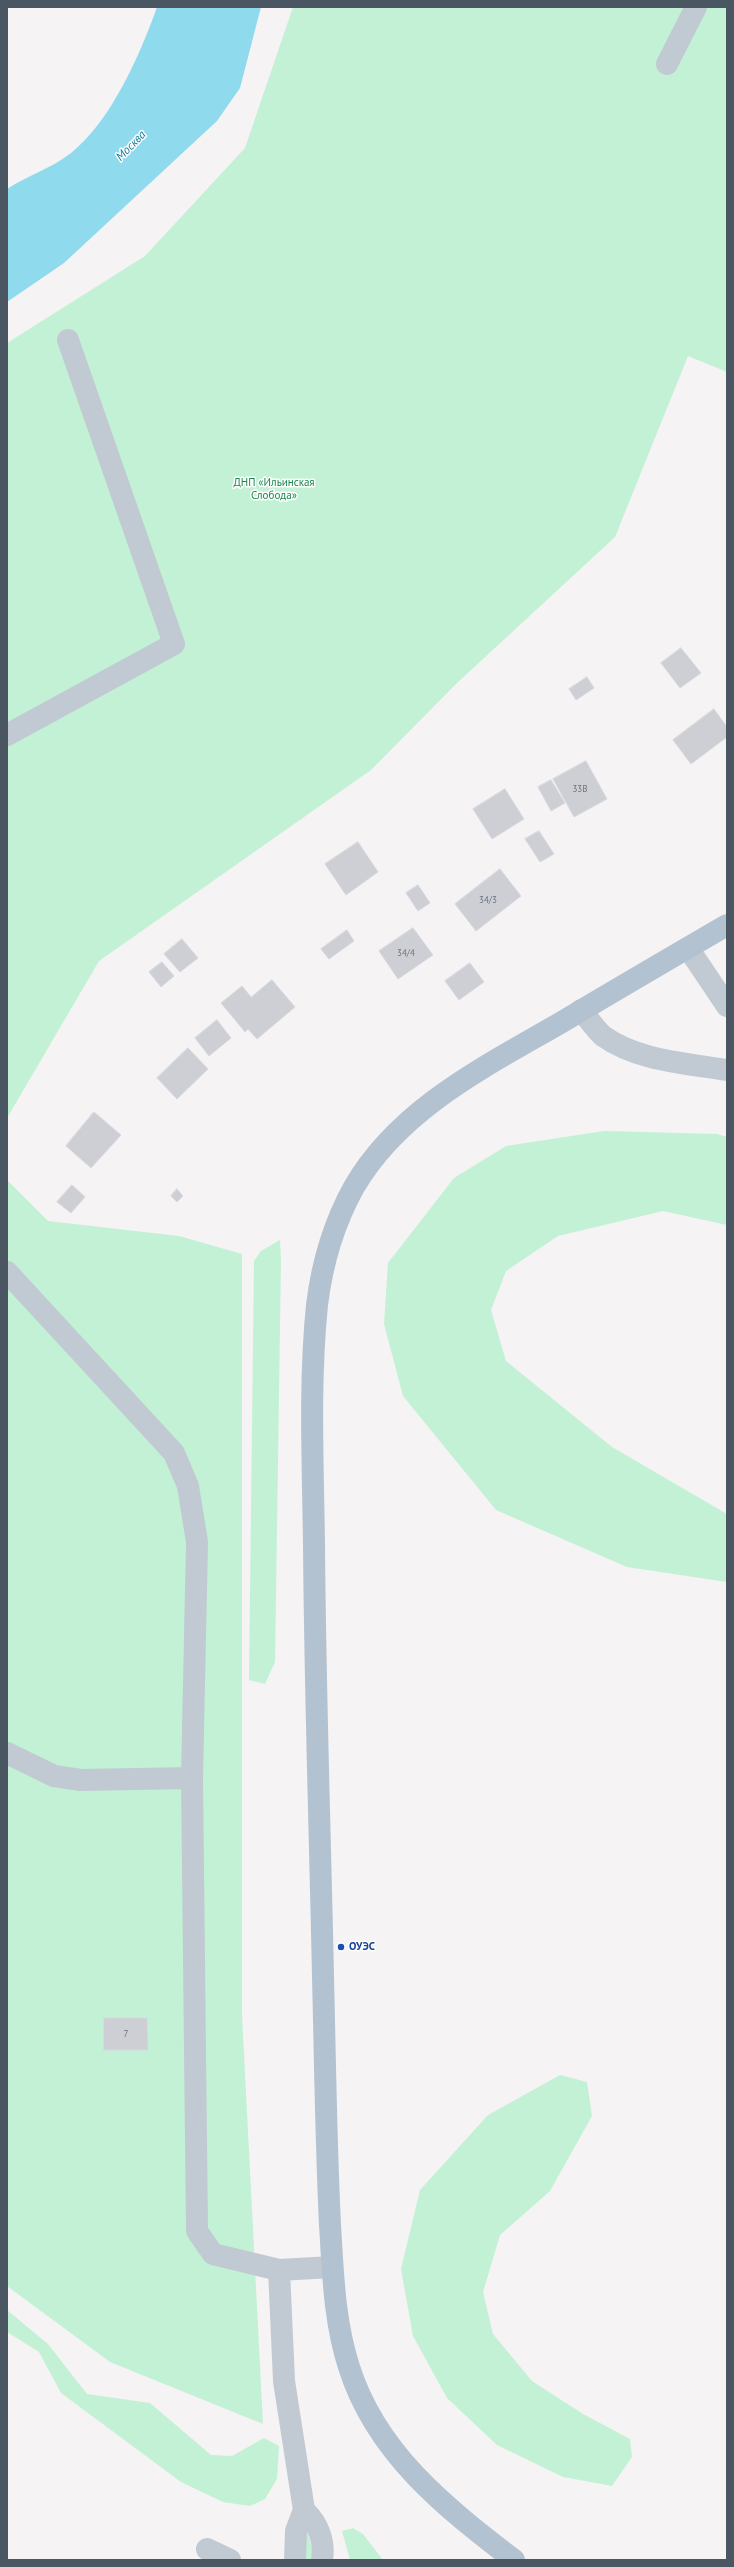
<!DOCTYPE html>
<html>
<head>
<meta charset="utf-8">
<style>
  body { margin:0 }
  #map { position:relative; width:734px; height:2567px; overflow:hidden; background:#f5f3f3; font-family:"PT Sans",sans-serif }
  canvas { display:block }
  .frame { position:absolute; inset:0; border:8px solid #4a5661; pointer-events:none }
</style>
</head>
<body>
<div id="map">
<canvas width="734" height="2567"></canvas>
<div class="frame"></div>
</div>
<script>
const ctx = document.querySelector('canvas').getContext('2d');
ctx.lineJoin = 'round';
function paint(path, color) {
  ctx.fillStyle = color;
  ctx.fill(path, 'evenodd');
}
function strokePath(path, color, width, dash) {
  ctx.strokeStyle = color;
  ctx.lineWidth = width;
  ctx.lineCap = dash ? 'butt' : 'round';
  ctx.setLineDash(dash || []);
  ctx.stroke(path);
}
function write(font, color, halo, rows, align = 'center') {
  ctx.font = font + ' "PT Sans",sans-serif';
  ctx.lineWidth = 3;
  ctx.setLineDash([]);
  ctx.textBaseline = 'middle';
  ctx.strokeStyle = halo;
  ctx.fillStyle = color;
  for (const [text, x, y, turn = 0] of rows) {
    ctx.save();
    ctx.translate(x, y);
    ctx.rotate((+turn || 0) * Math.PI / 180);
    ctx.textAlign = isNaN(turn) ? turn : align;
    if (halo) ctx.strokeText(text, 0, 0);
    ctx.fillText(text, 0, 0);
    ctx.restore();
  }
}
paint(new Path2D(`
  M293,7H727V372L688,356L615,537L457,683L371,770L99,961L7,1118V343L145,256L245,148Z
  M604,1131L717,1134L727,1137V1225L663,1211L558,1236L506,1271L491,1310L506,1361L612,1447L727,1514V1582L627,1567L496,1510L403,1396L384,1324L388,1263L454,1178L506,1146Z
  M7,1180L48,1221L179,1236L242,1254V2015L263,2424L110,2362L7,2286Z
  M280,1240L281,1260L275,1662L265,1684L249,1680L254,1261L261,1251Z
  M560,2075L587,2082L592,2116L550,2191L500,2235L483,2292L493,2334L532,2381L583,2414L630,2439L632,2457L612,2486L563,2477L497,2445L447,2398L413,2336L401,2269L420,2190L488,2115Z
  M7,2310L48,2344L87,2394L150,2403L211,2455L232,2456L264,2438L279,2446L277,2479L265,2499L250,2506L223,2502L181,2482L61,2393L39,2352L7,2332Z
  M306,2524L315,2560H305Z
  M353,2528L363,2534L383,2560H350L342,2531Z`), '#c3f1d5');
paint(new Path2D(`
  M157,7H261L240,88L217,121L64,263L7,302V189C27,176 52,168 71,153C111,121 140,55 157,7Z`), '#90daee');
const building = new Path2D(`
  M681,648L701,673L680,688L661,663Z
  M587,677L594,688L576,700L569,689Z
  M714,709L727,727V737L691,764L673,740Z
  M586,761L607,799L574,817L553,779Z
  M551,780L565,803L551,811L538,787Z
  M505,789L524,819L492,839L473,809Z
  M539,831L554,854L540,862L525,839Z
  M358,842L378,872L346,895L325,864Z
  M500,869L521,896L476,931L455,904Z
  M418,885L430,903L418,911L406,893Z
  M413,928L433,955L398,979L379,951Z
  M347,930L354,941L329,959L321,949Z
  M182,939L198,958L180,972L164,954Z
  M162,962L174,976L161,987L149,972Z
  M470,963L484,982L459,1000L445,981Z
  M272,980L295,1007L257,1039L248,1029L245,1032L221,1003L242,986L251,997Z
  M217,1020L231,1038L209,1056L195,1038Z
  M188,1048L208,1069L177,1099L157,1078Z
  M94,1112L121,1135L91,1168L66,1146Z
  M72,1185L85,1197L71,1213L57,1202Z
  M177,1189L183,1196L177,1202L171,1196Z
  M104,2018H147L148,2050H104Z`);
paint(building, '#cdcfd5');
strokePath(building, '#d7d9de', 1);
strokePath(new Path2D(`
  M667,64L696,7
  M7,735L174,644L68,340
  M688,948L727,1006
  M581,1010C588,1018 595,1029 603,1036C638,1061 686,1063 727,1070
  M7,1272L174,1453L188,1486L197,1542L192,1778L197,2231L213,2254L279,2270L332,2267
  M7,1753L54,1776L81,1780L192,1778
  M279,2270L284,2381L304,2510L296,2531L295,2560
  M304,2510C318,2523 325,2541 322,2560
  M207,2549L230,2560`), '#c1cad2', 22);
strokePath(new Path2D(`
  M514,2560C445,2507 376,2453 349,2367C334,2321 333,2272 330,2225C326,2142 325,2059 323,1976C320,1832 315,1688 314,1544C313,1465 309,1384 317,1305C322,1264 334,1223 354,1187C400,1108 486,1066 562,1022C617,989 672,957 727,925`), '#b3c2d1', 22);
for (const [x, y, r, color] of [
  [341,1947,4,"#1a4fb4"]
]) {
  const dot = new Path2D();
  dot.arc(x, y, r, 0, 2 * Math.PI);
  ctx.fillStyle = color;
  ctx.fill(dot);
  strokePath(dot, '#fff', 1.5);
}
write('9px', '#6b747e', null, [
  ["33В",580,789],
  ["34/3",488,900],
  ["34/4",406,953],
  ["7",126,2034]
]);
write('11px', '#17864f', '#fff', [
  ["ДНП «Ильинская",274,483],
  ["Слобода»",274,496]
]);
write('bold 11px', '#164399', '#fff', [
  ["ОУЭС",349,1947]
], 'left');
write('italic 12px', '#0c7c9b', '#fff', [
  ["Москва",131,146,-46]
]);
</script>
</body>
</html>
